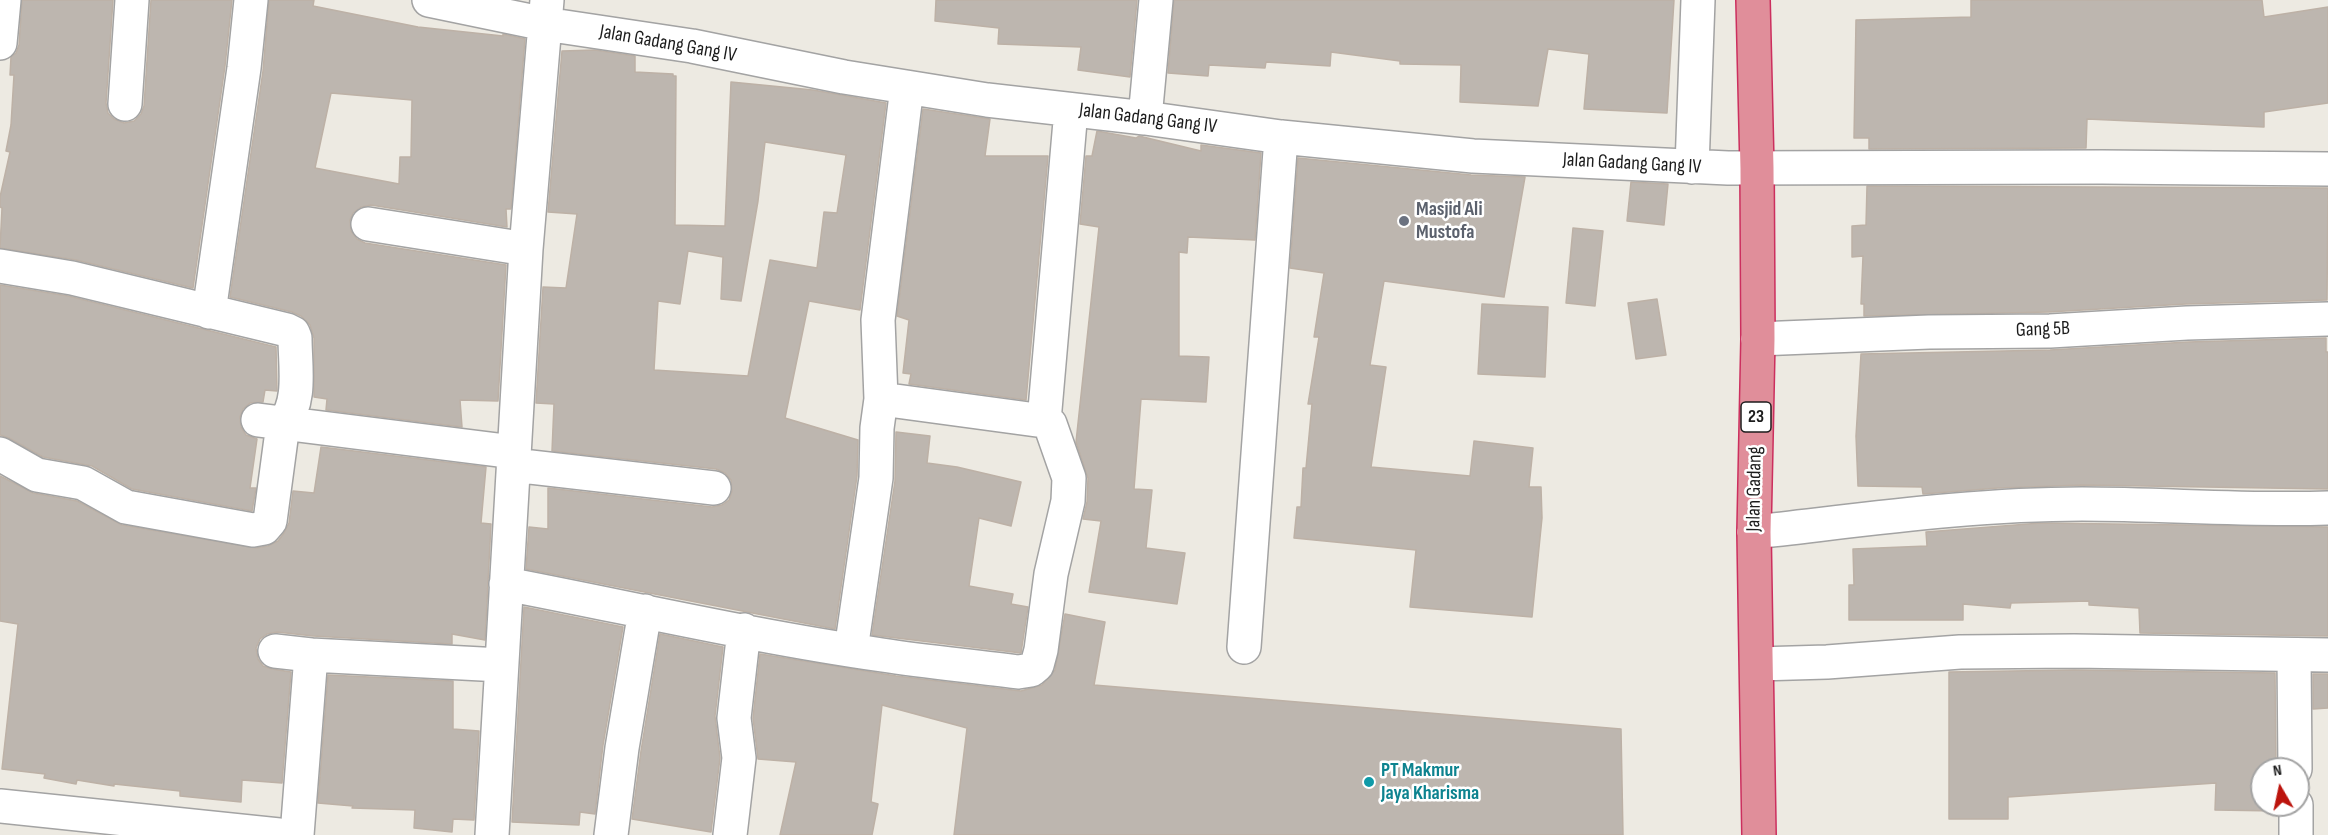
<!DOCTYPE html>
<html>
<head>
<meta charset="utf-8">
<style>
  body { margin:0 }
  #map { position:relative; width:2328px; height:835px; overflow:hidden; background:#edeae2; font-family:"Sofia Sans Condensed",sans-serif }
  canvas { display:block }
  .north { position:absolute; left:2250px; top:757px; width:60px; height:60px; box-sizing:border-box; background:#fff; border:2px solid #a4a4a4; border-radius:50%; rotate:351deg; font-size:16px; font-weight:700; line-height:24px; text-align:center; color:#1c1c1c }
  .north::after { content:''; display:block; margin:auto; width:21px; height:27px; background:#bc140d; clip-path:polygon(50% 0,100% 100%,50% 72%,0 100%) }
</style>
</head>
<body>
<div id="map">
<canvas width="2328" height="835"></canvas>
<div class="north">N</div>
</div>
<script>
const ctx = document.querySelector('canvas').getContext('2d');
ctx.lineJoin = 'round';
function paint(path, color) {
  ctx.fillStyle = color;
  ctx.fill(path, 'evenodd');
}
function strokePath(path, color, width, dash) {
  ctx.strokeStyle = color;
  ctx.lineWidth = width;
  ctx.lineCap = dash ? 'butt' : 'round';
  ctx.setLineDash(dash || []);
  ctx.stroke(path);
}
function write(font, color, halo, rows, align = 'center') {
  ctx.font = font + ' "Sofia Sans Condensed",sans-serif';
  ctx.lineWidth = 5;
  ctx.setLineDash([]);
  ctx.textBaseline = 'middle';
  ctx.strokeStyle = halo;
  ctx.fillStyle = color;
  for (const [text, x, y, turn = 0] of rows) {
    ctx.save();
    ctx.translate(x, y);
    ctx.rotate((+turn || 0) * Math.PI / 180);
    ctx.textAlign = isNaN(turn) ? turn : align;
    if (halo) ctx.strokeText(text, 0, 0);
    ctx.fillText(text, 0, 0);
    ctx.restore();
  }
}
const building = new Path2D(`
  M22,0H113L106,103L108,113L114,119L124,123L134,121L141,114L144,106L151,0H232L225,66L193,288L76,260L0,248L2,208L0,207V197L10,152L6,151L11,125L14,75H10L11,57L16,53L19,45Z
  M269,0H314L313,6L418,27L503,36V34L525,39L511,209H506L507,227L371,205L361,207L353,213L350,220L351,231L357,239L365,243L506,265L498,401L460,400L462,427L326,410L327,399L314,397V338L310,325L301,316L292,312L230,297L263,71ZM331,93L412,100L411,157H400L399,184L315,168Z
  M936,0H1137L1130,77L1078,70L1081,47L998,44L999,28L935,21Z
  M1174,0H1674L1667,113L1584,109L1589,54L1548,49L1538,106L1460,102L1461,65L1400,64V61L1331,52L1330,66L1266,62L1265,68L1209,65L1208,76L1168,73Z
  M1971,0H2262L2264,17L2328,7V103L2264,112V127L2087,119L2086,148L1869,149V138H1854L1856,20L1971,17Z
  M595,50L635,56V72L673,74V76H676L675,225L725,226L731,82L813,90L886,103L860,310L809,301L785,418L858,440L857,476L835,629L526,569L529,527L548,529V488L712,507L722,505L729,500L732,491L731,480L725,473L716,469L552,451L554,404L536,403L543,287L566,288L577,214L548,212L562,51ZM765,142L846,155L837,213L824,212L817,268L770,260L748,376L654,370L658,301L680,304L688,251L723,257L721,299L741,301L758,201Z
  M923,109L990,119L985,156H1048L1026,400L909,384L911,374L903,373L909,320L897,316Z
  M1097,131L1136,138L1139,136L1201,151V145L1261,153L1255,240L1188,237L1187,253L1179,252V356L1209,357L1206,402L1141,399L1134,489L1152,490L1146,548L1185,553L1177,604L1089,592L1101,521L1083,519L1087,502L1088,478L1076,442L1099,227L1080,224L1086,156H1092Z
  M1298,158L1471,175L1525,177L1504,297L1384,281L1370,365L1386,367L1371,467L1470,476L1474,441L1533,448L1529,487H1541L1542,518L1532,617L1410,607L1416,550L1294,538L1297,507H1301L1303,468H1306L1312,404H1308L1319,337H1314L1324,273L1290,268Z
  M1631,182L1668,184L1664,225L1627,221Z
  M1867,186L2328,188L2327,300L2186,304L2049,312L1864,316V304H1861L1863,256L1852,257V226L1866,225Z
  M1573,228L1603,231L1595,306L1566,303Z
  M0,285L68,296L276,347L277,391L265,390L263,402L250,403L243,409L240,417L241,427L246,435L257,439L250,488H256L252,511L132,489L92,466L43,457L9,438L0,435Z
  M1657,299L1666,355L1636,359L1628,303Z
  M1482,304L1548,307L1545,377L1478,374Z
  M2326,338V352H2328V489L2082,485L1998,488L1923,494L1922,487L1858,486L1856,436L1861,354L2050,350L2188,342Z
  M896,432L930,436L927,463L957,467L1021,482L1011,526L979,518L969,586L1013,594L1011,604L1028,607L1021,653L872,635L895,481Z
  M321,447L486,467L481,523L491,524L485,640L452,634V644L313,636L277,632L267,634L260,639L256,648L258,659L263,666L272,669L291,672L282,783L242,780L241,802L180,796V791L114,784V786L77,780L76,784L44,778L45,774L2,769L18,624L0,621V476L33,493L77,501L122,525L256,548L268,546L278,541L284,533L289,523L293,491L314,493Z
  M2041,523L2328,527V636L2140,633L2139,608L2089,605V601L2011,603L2010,608L1963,604V620H1849V585H1854L1853,549L1927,546L1926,532Z
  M524,607L623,627L603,745L595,814L580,812L579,825L512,822Z
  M1065,614L1105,622L1094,685L1621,729L1623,835H954L967,728L882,705L871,802L878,804L872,835H780L796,762L758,759L753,718L760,654L896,676L1021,691L1042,685L1055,670Z
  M660,634L723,647L715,716L720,758L711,832L632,819L641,751Z
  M2074,670L2275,673L2276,769H2262V805H2277V811L2215,810L2216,783L2008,797V819H1949V672Z
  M2313,674H2328V708L2313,709Z
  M328,675L453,681V729L479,731L474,820L453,819L452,832L414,828L415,810L352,808L353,806L318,803Z`);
paint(building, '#bdb6af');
strokePath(building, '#bdb1a6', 1.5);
const minor = new Path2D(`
  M429,0L545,24L692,46L844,77L987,100L1145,118L1281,137L1473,156L1728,168L2102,167L2328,169
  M0,43L4,0
  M125,104L132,0
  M1145,118L1156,0
  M1692,167L1698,0
  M368,224L526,249
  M0,266L72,278L287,330L293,333L295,338C295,366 302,402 283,424L270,521L264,528L253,530L126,507L83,483L37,475L0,454
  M209,312L244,68L251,0
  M1758,339L1929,332L2050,331L2187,323L2328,319
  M881,399L878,320L907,87
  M258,420L514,452
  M1044,421L1071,110
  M513,465L714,488
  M1754,532C1863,520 1972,504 2082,504C2164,504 2246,511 2328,508
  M506,584C631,608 756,637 882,655C927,662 973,666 1018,672L1031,670L1037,665L1041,650L1051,574L1068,501L1069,478L1050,424L1044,421L881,399L877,428L876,478L851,650
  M1244,647L1281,137
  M275,651L311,655
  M2294,655L2295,769
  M1758,664L1827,662L1960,652L2074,651L2328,655
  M2296,805V835
  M0,806L279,835
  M297,835L311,655L501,665
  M492,835L526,249L547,0
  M611,835L622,748L645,611
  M730,835L739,758L734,718L744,630`);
const highway = new Path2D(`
  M1753,0L1757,168L1758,339L1754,532L1759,835`);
strokePath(minor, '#a3a3a3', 36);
strokePath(highway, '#cc2f5e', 36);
strokePath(minor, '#fff', 33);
strokePath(highway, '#e08e9a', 33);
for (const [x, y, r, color] of [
  [1404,221,6,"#6b7280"],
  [1369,782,6,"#0f9aa8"]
]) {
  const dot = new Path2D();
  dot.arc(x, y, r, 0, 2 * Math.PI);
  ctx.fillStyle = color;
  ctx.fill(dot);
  strokePath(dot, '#fff', 2);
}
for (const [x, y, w] of [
  [1756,417,30]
]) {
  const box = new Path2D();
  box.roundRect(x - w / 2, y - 15, w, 30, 4.5);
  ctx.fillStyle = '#fff';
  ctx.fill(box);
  strokePath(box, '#1c1c1c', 1.5);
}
write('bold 18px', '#1c1c1c', null, [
  ["23",1756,417]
]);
write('20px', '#1c1c1c', '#fff', [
  ["Jalan Gadang Gang IV",668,44,10],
  ["Jalan Gadang Gang IV",1148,119,7],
  ["Jalan Gadang Gang IV",1632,164,3],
  ["Gang 5B",2043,330,-2],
  ["Jalan Gadang",1755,489,-89]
]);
write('bold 20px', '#5b616d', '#fff', [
  ["Masjid Ali",1416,210],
  ["Mustofa",1416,233]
], 'left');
write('bold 20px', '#0d838f', '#fff', [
  ["PT Makmur",1381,771],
  ["Jaya Kharisma",1381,794]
], 'left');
</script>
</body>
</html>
